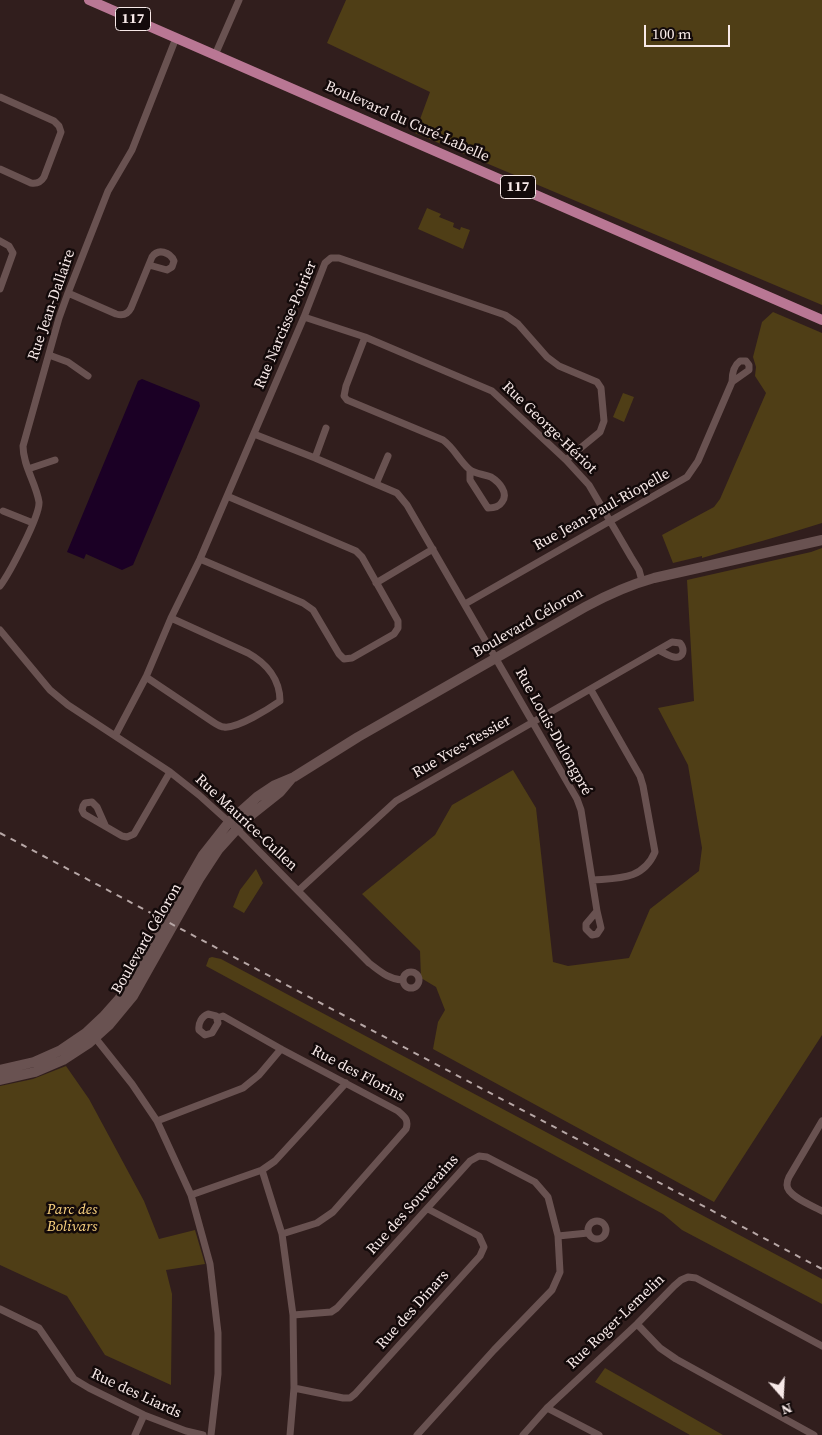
<!DOCTYPE html>
<html>
<head>
<meta charset="utf-8">
<style>
  body { margin:0 }
  #map { position:relative; width:822px; height:1435px; overflow:hidden; background:#311e1d; font-family:"Source Serif 4",serif }
  canvas { display:block }
  .north { position:absolute; left:757px; top:1370px; width:50px; height:50px; -webkit-text-stroke:4px #130a0a; paint-order:stroke; rotate:161deg; font-size:14px; font-weight:700; line-height:20px; text-align:center; color:#f7e9e8 }
  .north::after { content:''; display:block; margin:auto; width:18px; height:22px; background:#f7e9e8; clip-path:polygon(50% 0,100% 100%,50% 72%,0 100%) }
  .scale { position:absolute; left:644px; top:25px; width:86px; height:22px; box-sizing:border-box; border:2px solid #f7e9e8; border-top:0; padding-left:6px; font-size:15px; line-height:18px; white-space:nowrap; color:#f7e9e8; -webkit-text-stroke:4px #130a0a; paint-order:stroke }
</style>
</head>
<body>
<div id="map">
<canvas width="822" height="1435"></canvas>
<div class="north">N</div>
<div class="scale">100 m</div>
</div>
<script>
const ctx = document.querySelector('canvas').getContext('2d');
ctx.lineJoin = 'round';
function paint(path, color) {
  ctx.fillStyle = color;
  ctx.fill(path, 'evenodd');
}
function strokePath(path, color, width, dash) {
  ctx.strokeStyle = color;
  ctx.lineWidth = width;
  ctx.lineCap = dash ? 'butt' : 'round';
  ctx.setLineDash(dash || []);
  ctx.stroke(path);
}
function write(font, color, halo, rows, align = 'center') {
  ctx.font = font + ' "Source Serif 4",serif';
  ctx.lineWidth = 5;
  ctx.setLineDash([]);
  ctx.textBaseline = 'middle';
  ctx.strokeStyle = halo;
  ctx.fillStyle = color;
  for (const [text, x, y, turn = 0] of rows) {
    ctx.save();
    ctx.translate(x, y);
    ctx.rotate((+turn || 0) * Math.PI / 180);
    ctx.textAlign = isNaN(turn) ? turn : align;
    if (halo) ctx.strokeText(text, 0, 0);
    ctx.fillText(text, 0, 0);
    ctx.restore();
  }
}
paint(new Path2D(`
  M346,0H822V305L415,133L430,92L327,43Z
  M427,208L441,214L439,217L454,223L453,227L460,230L461,227L470,230L463,249L418,229Z
  M773,312L822,333V523C782,536 742,546 702,558V556L673,563L662,535L714,507L720,499L766,393L755,376L756,367L753,357L762,322Z
  M623,393L634,397L624,422L613,417Z
  M822,548V1035L714,1202L433,1049L438,1022L445,1010L436,987L421,978L420,951L362,894L435,835L452,805L513,770L536,808L553,962L568,966L629,958L650,909L699,871L702,848L688,765L658,708L694,701L687,580L811,552Z
  M256,869L263,883L244,913L233,907L240,890Z
  M212,957L221,959L822,1279V1304L682,1230L663,1214L206,966L209,958Z
  M66,1066L89,1099L144,1201L159,1239L195,1230L205,1264L166,1270L172,1294L171,1385L105,1355L67,1296L0,1265V1086L33,1079Z
  M605,1368L723,1435H690L595,1382Z`), '#4f3e16');
paint(new Path2D(`
  M142,379L199,402L200,406L133,565L122,570L86,554L84,559L67,552L138,381Z`), '#1b0025');
strokePath(new Path2D(`
  M215,55L239,0
  M0,97L54,121L59,126L61,132L44,177C41,182 37,184 31,183L0,169
  M0,241L9,246L13,253L0,289
  M68,293L116,314C123,316 128,314 131,308L152,257C158,248 170,252 174,261L172,267L167,270L149,265
  M304,317L365,337L492,391L566,460L589,485L631,557L639,570L642,581
  M365,337L346,386L344,396L347,400L443,440C454,448 459,460 469,469C474,474 484,474 491,477C499,482 509,493 502,502C499,507 494,508 488,508L486,505L470,480V471
  M49,355L68,362L88,376
  M254,434L315,458L397,493L407,505L577,799L581,810L597,911
  M315,458L326,428
  M28,469L55,460
  M376,484L388,456
  M3,511L33,523
  M200,559L303,603L313,610L339,654L344,659L352,658L394,634L398,628V621L362,557L356,551L227,496
  M376,583L433,549
  M0,586C9,574 40,516 39,502C36,483 23,466 23,446L59,318L68,293L108,191L132,150L176,38
  M465,604L687,477L698,461L732,382C732,374 733,366 740,361H746L749,365V370L732,382
  M0,630L50,690L68,705L170,772L199,795L240,832L369,963C380,971 388,979 402,980
  M672,642L680,643C685,649 684,659 674,657C669,656 663,652 658,650Z
  M146,677L213,722C216,724 221,727 224,727C237,729 270,708 280,701C280,679 266,663 248,653L171,618
  M591,690L640,776L643,786L655,852C643,880 619,878 593,880
  M115,736L146,677L171,618L200,559L304,317L325,263L331,258H339L505,315L518,324L547,357L559,366L597,382L601,388L604,421L600,432L566,460
  M105,825L97,807L92,802L85,803L83,806L82,810L84,814L122,836L127,837L134,834L170,772
  M298,891L396,801L658,650
  M597,911L601,928L597,934L592,935L586,929V924Z
  M403 980a8 8 0 1 1 16 0a8 8 0 1 1-16 0Z
  M208,1014L216,1016L218,1023L212,1033L205,1035L199,1030C198,1023 202,1016 208,1014Z
  M217,1018L223,1016L281,1049L398,1111C405,1117 409,1120 406,1129L333,1212L317,1223L282,1234
  M93,1035L132,1084L157,1121L191,1195L210,1264L218,1333V1374L211,1435
  M157,1121L243,1088L259,1075L281,1049
  M822,1121L789,1177C788,1179 787,1182 787,1185C787,1196 813,1206 822,1211
  M262,1170L282,1234L293,1315L294,1388L290,1435
  M191,1195L262,1170L275,1161L309,1124L346,1083
  M588 1230a9 9 0 1 1 18 0a9 9 0 1 1-18 0Z
  M558,1236L588,1233
  M0,1309L39,1328L74,1379L89,1388L144,1415L186,1431L203,1435
  M293,1315L331,1312L337,1308L470,1161L479,1156L487,1157L535,1182L548,1197L558,1236L560,1272L552,1290L494,1350L417,1435
  M637,1324L660,1348L676,1359L814,1435
  M294,1388L343,1398H350L355,1394L480,1256L484,1247L479,1236L428,1209
  M547,1408L599,1435
  M135,1435L144,1415
  M523,1435L547,1408L637,1324L674,1286L681,1280L688,1277L696,1278L822,1346`), '#695251', 7);
strokePath(new Path2D(`
  M0,1070L34,1062L61,1050L86,1033L103,1017L119,999L129,984L203,855L229,822L257,797L275,785L294,777L358,737L585,607C607,595 629,585 654,578L822,540
  M0,1080L35,1072L63,1060L89,1043L109,1025L133,996L199,879L218,850L246,819L280,792L291,779`), '#695251', 10);
strokePath(new Path2D(`
  M89,0L822,320`), '#b97794', 10);
strokePath(new Path2D(`
  M0,833L822,1269`), '#b7a7a6', 2, [6, 6]);
for (const [x, y, w] of [
  [133,19,35],
  [518,187,35]
]) {
  const box = new Path2D();
  box.roundRect(x - w / 2, y - 11.5, w, 23, 4);
  ctx.fillStyle = '#130a0a';
  ctx.fill(box);
  strokePath(box, '#f7e9e8', 1);
}
write('bold 14px', '#f7e9e8', null, [
  ["117",133,19],
  ["117",518,187]
]);
write('15px', '#f7e9e8', '#130a0a', [
  ["Boulevard du Curé-Labelle",407,122,24],
  ["Rue Jean-Dallaire",52,305,-71],
  ["Rue Narcisse-Poirier",286,325,-67],
  ["Rue George-Hériot",549,428,44],
  ["Rue Jean-Paul-Riopelle",602,510,-29],
  ["Boulevard Céloron",528,623,-30],
  ["Rue Louis-Dulongpré",553,732,61],
  ["Rue Yves-Tessier",462,747,-30],
  ["Rue Maurice-Cullen",246,823,43],
  ["Boulevard Céloron",147,939,-60],
  ["Rue des Florins",358,1074,28],
  ["Rue des Souverains",413,1205,-48],
  ["Rue des Dinars",413,1310,-48],
  ["Rue Roger-Lemelin",616,1322,-44],
  ["Rue des Liards",136,1394,25]
]);
write('italic 15px', '#f8d17e', '#130a0a', [
  ["Parc des",72,1210],
  ["Bolivars",72,1227]
]);
</script>
</body>
</html>
